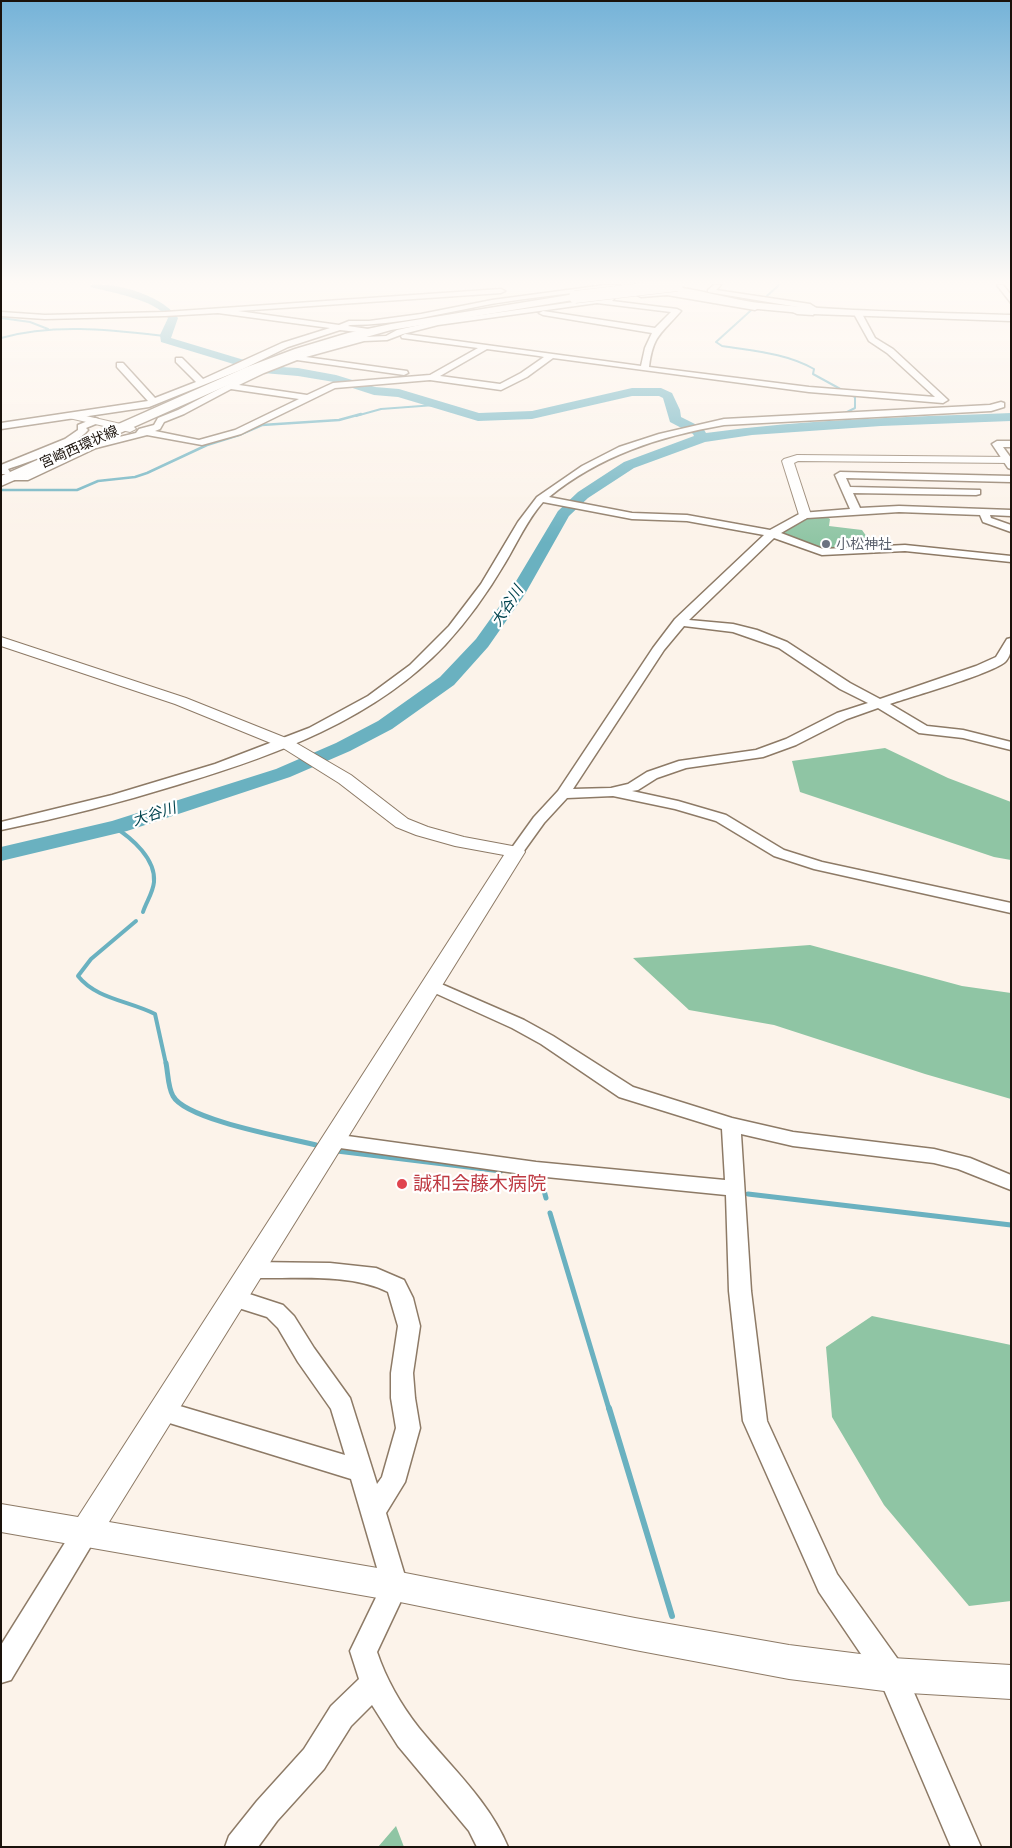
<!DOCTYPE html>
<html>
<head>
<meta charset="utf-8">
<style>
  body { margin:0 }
  #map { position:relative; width:1012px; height:1848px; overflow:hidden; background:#fcf3ea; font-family:"Exo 2",sans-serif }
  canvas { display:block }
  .frame { position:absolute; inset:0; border:2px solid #1a120b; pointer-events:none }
</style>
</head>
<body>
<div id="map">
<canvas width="1012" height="1848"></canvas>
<div class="frame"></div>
</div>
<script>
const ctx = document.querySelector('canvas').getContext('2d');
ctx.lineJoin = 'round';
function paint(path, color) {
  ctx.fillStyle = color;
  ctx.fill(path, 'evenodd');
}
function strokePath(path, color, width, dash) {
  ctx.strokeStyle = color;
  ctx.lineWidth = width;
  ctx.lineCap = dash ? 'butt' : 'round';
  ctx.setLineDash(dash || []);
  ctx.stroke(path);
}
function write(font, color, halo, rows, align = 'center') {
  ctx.font = font + ' "Exo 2","Noto Sans JP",sans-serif';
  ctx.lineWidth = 4.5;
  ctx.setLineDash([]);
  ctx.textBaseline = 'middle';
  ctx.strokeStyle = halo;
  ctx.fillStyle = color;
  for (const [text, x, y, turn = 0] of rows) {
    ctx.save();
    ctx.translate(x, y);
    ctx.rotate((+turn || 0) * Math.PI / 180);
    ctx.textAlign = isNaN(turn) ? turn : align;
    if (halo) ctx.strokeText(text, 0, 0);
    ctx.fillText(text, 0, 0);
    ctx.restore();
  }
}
paint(new Path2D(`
  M827,517L830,519L829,526L862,530L872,544L862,548H813L779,534L803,519Z
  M885,748L948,778L1011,802V860L994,857L800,792L792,761Z
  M810,945L962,986L1011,993V1099L925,1074L774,1025L689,1010L633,958Z
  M872,1316L1011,1345V1601L969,1606L884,1505L832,1417L826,1347Z
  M396,1826L404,1847H378Z`), '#8fc5a4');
strokePath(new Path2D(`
  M779,285L716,342L722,346C753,351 786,353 814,369L813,374L855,397V408L845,413L847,416
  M1,318L30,322L48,329
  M1,338C54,323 111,330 165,336
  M356,416L381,409L435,405`), '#6ab1c0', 2);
strokePath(new Path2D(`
  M846,414L853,424
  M1,490H77L98,481L135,477L147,473L207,445L239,435L262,425L339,420L361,414`), '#6ab1c0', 2.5);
strokePath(new Path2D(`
  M114,827C132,838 156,859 154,882C153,893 146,902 143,912
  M136,921L91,959L78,976C96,999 130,1001 155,1014L166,1064`), '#6ab1c0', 4);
strokePath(new Path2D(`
  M166,1063C168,1073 168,1088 173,1096C186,1120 288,1138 316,1145
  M337,1151L501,1171
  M538,1175L540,1176L546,1198
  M748,1194L1011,1225
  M550,1213L609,1409`), '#6ab1c0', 5);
strokePath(new Path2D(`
  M609,1408L672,1616`), '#6ab1c0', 6);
paint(new Path2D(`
  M90,285C116,282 163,296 178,318L171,338L264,366L298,368L336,375L375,387L399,389L479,413L532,411L632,388H661L672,393L680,410L681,417L703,428L706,433C807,419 909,417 1011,413V421L881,426L752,435L705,442L634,468L588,498L569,516L525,594L488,647L454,685L392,729L350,751L290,777L127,831L1,861V847L112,821L276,769L336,743L378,721L440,677L476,639L509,593L558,511L578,492L624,462L694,436L693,434L670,422L663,398L659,396H632L532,419L478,421L398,397L374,395L334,382L298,376L263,373L161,342L160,335L168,318C154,299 113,293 91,287Z`), '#6ab1c0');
const minor = new Path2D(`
  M605,285H620L617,287C575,293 533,297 491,304C444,313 398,325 350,325L348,326L375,330L379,332L375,334L340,330L288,347L243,369L149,407L1,429V423L148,401L117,367V363H123L155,398L196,382L176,362V358H182L203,379L282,343L330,328L218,313L165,316L45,319L1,316V312L45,315L165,312L501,289L505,291L501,293L238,311L339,325L349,321H369L421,314L492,300Z
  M714,285H721L716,290L810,304L818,309L813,315L797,314L793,312L794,310L810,309L708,292V290Z
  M997,285H1003L1011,295V303Z
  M667,291L755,306L759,308L755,310L667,295L641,297L637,295L641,293Z
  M610,297L614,299L612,301L677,309L681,311C661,334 653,335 649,367L809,387L935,397L887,353L869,341L854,314L861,312L875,338L893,349L948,400L943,403L809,392L553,358L527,377L501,390L430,380L335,388L241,434L202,445L147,435L96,448L28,480H13L8,477L13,474L24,475L90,444L136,433L139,429L154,425L158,418L178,410L258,369L311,349L364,337L386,336L397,330L438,321ZM597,303L671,312L655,328L543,311L539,313L543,315L652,333L645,348L641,366L405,334L401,336L402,338L478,348L430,375L333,383L307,395L239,385L264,373L297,360L404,375L408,373L407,371L306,357L364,341L387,340L403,334L438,325ZM487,349L539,356L544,357L521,373L500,384L440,376ZM231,389L299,399L235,430L199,440L155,431L160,429L164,422L184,414Z
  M1001,402L1004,403V407L991,411L724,425C660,436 599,456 549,497L632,513L687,515L770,530L801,513L850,509L835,475L840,472L1011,476V482L846,478L850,487L980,490V494L976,495L853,493L860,508L899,506L1011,510V516L990,515L991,518L1011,525V532L983,522L980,515L899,512L807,518L781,533L823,549L905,545L1011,556V562L905,551L822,555L774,538L689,620L733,624L757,630L787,642L850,683L880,699L976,666L996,657L1007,639L1011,638C1011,646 1012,654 1006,661C995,673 910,697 890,704L927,726L963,730L1011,742V750L963,738L919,733L878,708L847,719L796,745L763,757L686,768L657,778L638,790L632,791L678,801L726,815L784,850L822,862L1011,903V913L814,869L774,856L716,821L675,809L613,796L567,798L544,823L521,855H511L508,852L511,849L534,817L558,791L653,648L675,619L764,535L687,521L632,519L543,502C527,520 517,543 505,563C488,592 468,620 445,645C374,720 274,756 177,785C119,803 60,818 1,830V822L112,795L215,764L309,728L368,696L410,665L449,626L481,584L518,522L537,497L582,466L619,447L659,434L724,419L990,405ZM684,626L733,632L779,648L840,689L868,703L837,713L786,739L756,750L679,761L647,772L628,784L611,788L573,789L664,650Z
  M95,418L98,419V423L86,428L88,430C74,447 29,462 8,469L10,472L8,474H1V465L65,439L78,430V425Z
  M997,441H1011V447H1003L1011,458V469L1008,468L992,444Z
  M432,980L524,1020L553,1036L633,1087L732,1118L793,1132L934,1149L970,1158L1011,1175V1190L958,1169L934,1163L793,1146L741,1134L751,1291L767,1421L837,1574L902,1665L981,1847H951L882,1685L819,1592L743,1421L729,1291L726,1195L536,1176L326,1146L323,1141L326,1136L333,1134L536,1162L725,1180L722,1129L619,1097L541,1044L512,1028L426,989L423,985L426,981Z
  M252,1262L330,1263L376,1268L404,1280L413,1298L420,1326L413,1373L415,1398L420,1428L405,1482L386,1513L408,1586L377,1652C386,1679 401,1705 419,1728C450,1766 489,1801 508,1847H477L469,1831L398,1746L372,1705L351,1726L324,1769L277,1821L258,1847H225L229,1836L257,1801L304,1749L331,1706L359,1679L350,1651L382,1585L351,1479L163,1421L155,1418L151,1411L155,1404L163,1401L345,1455L331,1409L298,1362L278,1328L267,1317L226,1304L223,1298L226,1292L234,1289L283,1305L294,1316L314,1348L350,1398L377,1484L382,1477L396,1428L391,1398V1373L398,1326L388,1292C351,1273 294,1279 252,1278L244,1276L241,1270L244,1264Z
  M85,1521L94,1525L98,1533L94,1541L11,1680L1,1683V1645L76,1525Z`);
const tertiary = new Path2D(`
  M73,413L134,427L136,429L130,432L69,418L68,416Z
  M797,455L1011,457V463L798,461L794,463L811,515L805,519L799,515L782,461L784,459Z
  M1,637L186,698L291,740L351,775L408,819L428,827L464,837L523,848L525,852L109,1522L395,1571L635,1618L789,1645L892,1658L1011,1665V1699L892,1692L789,1679L635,1650L395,1601L1,1532V1504L78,1517L504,855L455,846L416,835L396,827L339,783L283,748L175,704L1,646Z`);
const primary = new Path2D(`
  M636,285C673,281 721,298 760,303C843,312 927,312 1011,315V321L813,314L758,309L641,288Z
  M575,294L579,295L580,297L579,299L391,330L303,355L255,373L1,486V476L247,367L295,349L348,333L391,324Z`);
strokePath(minor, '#8d7a66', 3);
strokePath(tertiary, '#8d7a66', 2);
strokePath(primary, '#8d7a66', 3);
paint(minor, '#fff');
paint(tertiary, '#fff');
paint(primary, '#fff');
const primaryBridge = new Path2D(`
  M575,297L677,285`);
strokePath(primaryBridge, '#8d7a66', 13, []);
strokePath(primaryBridge, '#fff', 12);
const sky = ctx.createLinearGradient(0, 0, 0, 543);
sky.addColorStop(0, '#75b3d8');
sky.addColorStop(0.52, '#fefaf6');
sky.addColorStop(1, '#fefaf600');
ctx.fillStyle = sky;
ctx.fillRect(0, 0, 1012, 543);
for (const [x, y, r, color] of [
  [826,544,5,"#6b7280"],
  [402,1184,6,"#e0444e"]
]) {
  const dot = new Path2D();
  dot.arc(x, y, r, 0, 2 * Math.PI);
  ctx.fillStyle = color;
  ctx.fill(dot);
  strokePath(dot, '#fff', 2);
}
write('14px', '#1a120b', '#fff', [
  ["宮崎西環状線",79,447,-24]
]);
write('14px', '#5b616d', '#fff', [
  ["小松神社",836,544]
], 'left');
write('italic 15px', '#00434e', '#fff', [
  ["大谷川",507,606,-57],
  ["大谷川",154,814,-18]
]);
write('19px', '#be3a42', '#fff', [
  ["誠和会藤木病院",413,1184]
], 'left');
</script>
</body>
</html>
